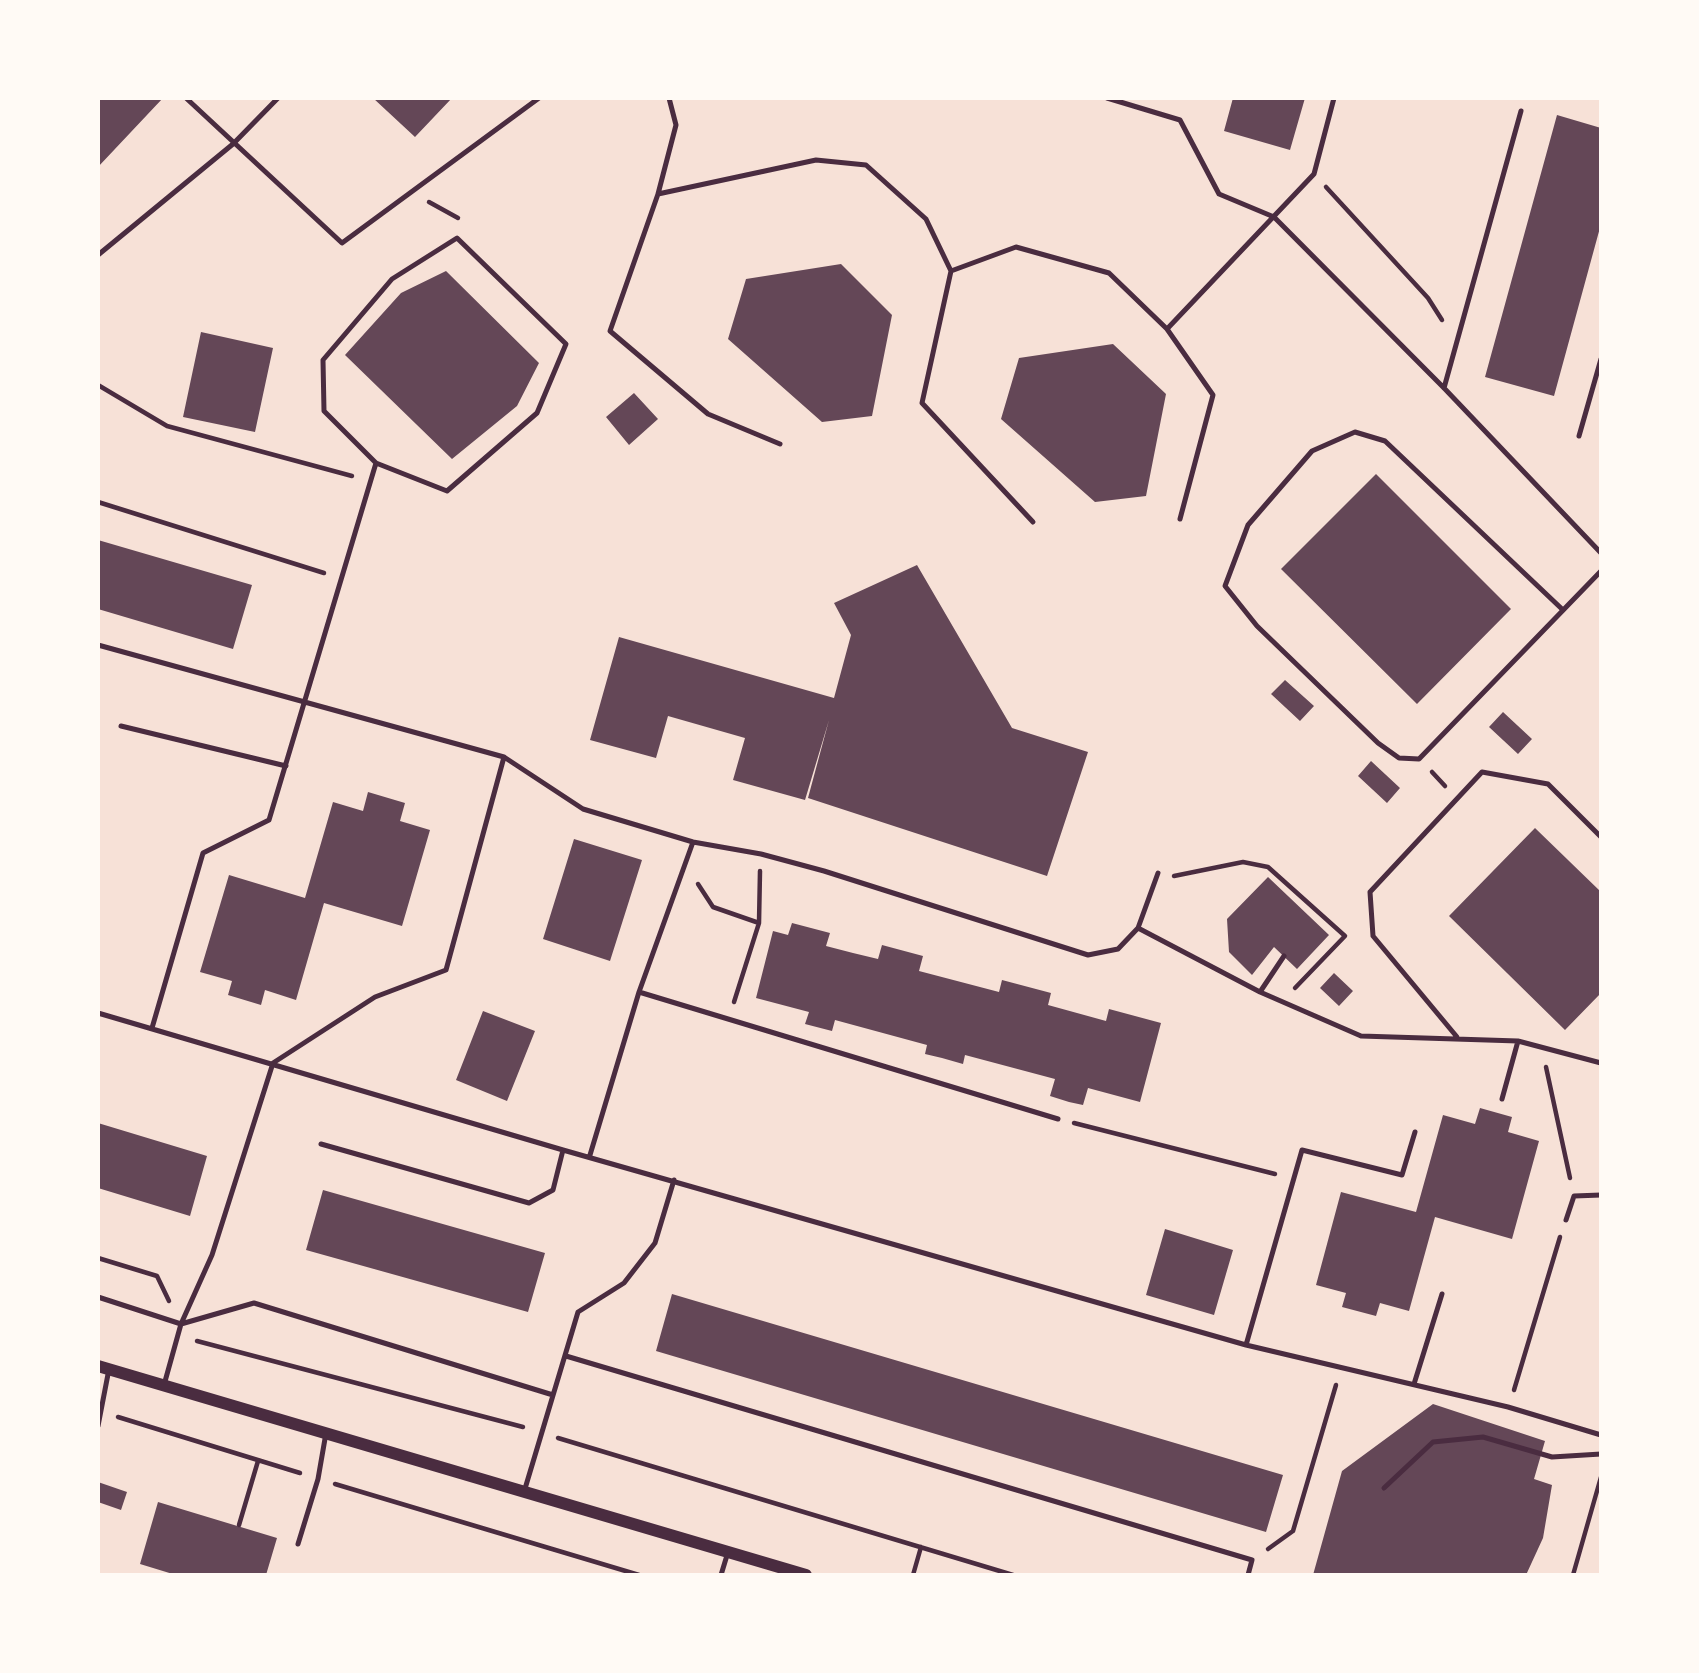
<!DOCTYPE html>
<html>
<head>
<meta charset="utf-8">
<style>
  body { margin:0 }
  #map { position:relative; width:1699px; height:1673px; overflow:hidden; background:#f7e1d7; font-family:"DM Sans",sans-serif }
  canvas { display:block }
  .frame { position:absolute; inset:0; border:100px solid #fffaf5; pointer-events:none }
</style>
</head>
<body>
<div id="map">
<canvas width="1699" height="1673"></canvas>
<div class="frame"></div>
</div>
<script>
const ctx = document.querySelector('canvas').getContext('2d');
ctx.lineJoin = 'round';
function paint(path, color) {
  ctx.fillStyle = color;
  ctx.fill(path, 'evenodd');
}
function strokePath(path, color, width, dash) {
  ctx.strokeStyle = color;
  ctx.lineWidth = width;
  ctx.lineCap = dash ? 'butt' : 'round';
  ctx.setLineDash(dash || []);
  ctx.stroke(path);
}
paint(new Path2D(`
  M98,98H163L98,167Z
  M373,98H452L415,137Z
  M1233,98H1305L1290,150L1224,131Z
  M1557,115L1601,128V224L1554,396L1485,377Z
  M841,264L892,315L872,416L822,422L728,339L746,279Z
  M446,271L539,363L517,406L452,459L345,355L401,293Z
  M201,332L273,348L255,432L183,417Z
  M1113,344L1166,394L1146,496L1095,502L1001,419L1019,358Z
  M634,393L658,419L629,445L606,417Z
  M1376,474L1511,609L1417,704L1281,569Z
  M98,540L252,585L233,649L98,609Z
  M917,565L1012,728L1088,752L1047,876L808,798L829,720L805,800L733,780L745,738L668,716L656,758L590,740L619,637L834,698L851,635L834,603Z
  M1285,680L1314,706L1300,721L1271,694Z
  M1503,712L1532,739L1518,754L1489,727Z
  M1371,761L1400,788L1387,803L1358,776Z
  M368,792L405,803L400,821L430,830L402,926L324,903L296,1000L265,990L261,1005L228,995L232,981L200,972L229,875L305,898L333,802L363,811Z
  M1535,828L1601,892V993L1565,1030L1449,916Z
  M574,839L642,860L610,961L543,939Z
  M1268,877L1329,935L1297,969L1274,947L1252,975L1229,952L1227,919Z
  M792,923L830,933L826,946L853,953L878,959L882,945L923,956L919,971L999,992L1002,980L1051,993L1048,1005L1106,1021L1109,1009L1161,1023L1140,1102L1088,1088L1083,1105L1069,1102L1050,1096L1055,1079L965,1055L963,1064L942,1058L925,1054L927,1045L835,1020L832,1031L805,1024L809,1012L756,998L773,931L788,935Z
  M1334,973L1353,991L1339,1006L1320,988Z
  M483,1011L535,1031L507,1101L456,1080Z
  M1480,1108L1512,1117L1508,1132L1539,1141L1512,1239L1435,1217L1409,1311L1380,1303L1376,1316L1342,1307L1346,1293L1316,1285L1341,1192L1416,1212L1443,1115L1475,1124Z
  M98,1123L207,1156L190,1216L98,1188Z
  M323,1190L545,1253L528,1312L306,1250Z
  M1165,1229L1233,1250L1214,1315L1146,1295Z
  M672,1294L1283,1475L1266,1532L656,1351Z
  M1433,1404L1545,1441L1534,1479L1552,1485L1543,1538L1526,1575H1313L1342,1471Z
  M98,1482L127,1492L121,1510L98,1502Z
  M158,1502L277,1538L266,1575H176L140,1564Z`), '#644757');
strokePath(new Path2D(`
  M1326,187L1428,298L1442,320
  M429,202L458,218
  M98,385L167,426L352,476
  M98,502L324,573
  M1432,772L1445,786
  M1174,876L1243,862L1268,867L1345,936L1295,988
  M698,884L713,907L759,923
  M734,1002L759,923L760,871
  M1546,1067L1570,1178
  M1074,1123L1275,1174
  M98,1258L157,1276L169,1301
  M197,1341L523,1427
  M1514,1390L1560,1237
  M118,1417L300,1473
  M558,1438L1013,1575
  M335,1484L639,1575
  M239,1525L258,1461
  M1268,1549L1293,1531L1336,1385
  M913,1575L921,1547
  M1573,1575L1601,1477`), '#4a2c40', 4.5);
strokePath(new Path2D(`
  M186,98L342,243L539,98
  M1107,98L1180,120L1219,194L1274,217L1444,388L1601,553
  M658,194L676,125L669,98
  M457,238L566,344L537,413L447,491L376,463L324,411L323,360L392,279Z
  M98,255L233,144L278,98
  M951,271L922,403L1033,522
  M1167,329L1314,174L1334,98
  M1444,388L1521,111
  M1579,436L1601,359
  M780,444L708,414L610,331L658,194L816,160L866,165L926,219L951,271L1016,247L1109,273L1167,329L1213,395L1180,519
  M1563,610L1385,441L1355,432L1312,451L1248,525L1225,586L1257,626L1378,743L1399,758L1419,759L1601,571
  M98,645L504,757L583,809L693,842L761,854L824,871L1088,955L1118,949L1138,928L1260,992L1361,1036L1518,1041L1601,1063
  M121,726L286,766
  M1138,928L1158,873
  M639,992L1058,1119
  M1260,992L1284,956
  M98,1013L563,1150L1246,1345L1508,1407L1601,1435
  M152,1028L203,853L269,820L376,463
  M1457,1037L1373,936L1370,892L1482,772L1548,784L1601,837
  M1502,1099L1518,1041
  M321,1144L529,1203L553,1190L563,1150
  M590,1155L639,992L693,842
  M1566,1220L1574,1196L1601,1195
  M98,1297L181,1324L254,1303L553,1395
  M1246,1345L1302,1150L1402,1175L1415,1132
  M566,1356L1252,1560L1248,1575
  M1414,1384L1442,1294
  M164,1385L181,1324L212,1255L273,1063L375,997L446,970L504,757
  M98,1426L109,1369
  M1384,1488L1433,1442L1483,1437L1552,1457L1601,1454
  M524,1492L578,1312L624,1283L655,1243L674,1180
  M298,1544L318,1479L326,1433
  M721,1575L728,1552`), '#4a2c40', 5);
strokePath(new Path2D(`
  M98,1366L806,1575`), '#4a2c40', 12);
</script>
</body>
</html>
